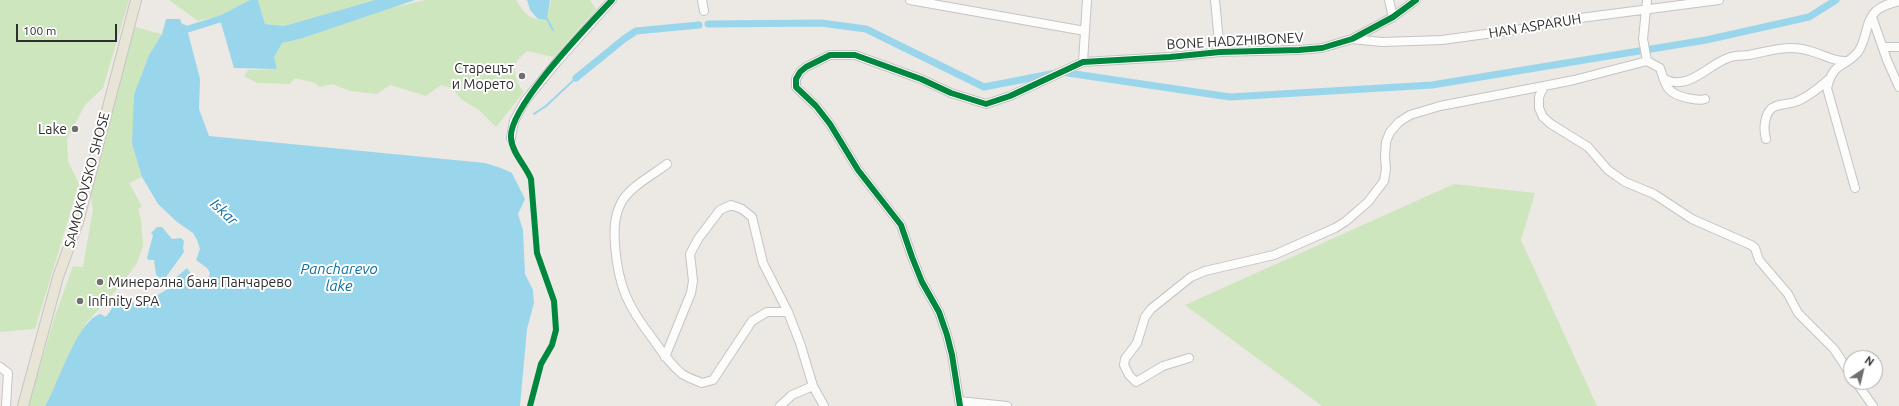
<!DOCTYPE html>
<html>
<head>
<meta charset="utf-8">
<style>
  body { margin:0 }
  #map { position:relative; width:1899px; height:406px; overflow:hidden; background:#ece8e4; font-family:Ubuntu,sans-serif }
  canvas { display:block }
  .north { position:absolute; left:1843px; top:350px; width:40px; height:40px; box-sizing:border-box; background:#fff; border:1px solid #ababab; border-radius:50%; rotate:35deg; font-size:11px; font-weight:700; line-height:16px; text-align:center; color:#2e2e2e }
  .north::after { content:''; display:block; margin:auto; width:14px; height:18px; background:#706f6e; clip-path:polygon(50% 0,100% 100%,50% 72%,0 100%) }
  .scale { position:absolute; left:16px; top:24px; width:101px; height:18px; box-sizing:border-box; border:2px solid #2e2e2e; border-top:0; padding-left:5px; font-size:12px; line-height:14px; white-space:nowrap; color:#2e2e2e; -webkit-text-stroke:3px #fff; paint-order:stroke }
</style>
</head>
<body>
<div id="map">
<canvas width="1899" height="406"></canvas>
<div class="north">N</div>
<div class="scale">100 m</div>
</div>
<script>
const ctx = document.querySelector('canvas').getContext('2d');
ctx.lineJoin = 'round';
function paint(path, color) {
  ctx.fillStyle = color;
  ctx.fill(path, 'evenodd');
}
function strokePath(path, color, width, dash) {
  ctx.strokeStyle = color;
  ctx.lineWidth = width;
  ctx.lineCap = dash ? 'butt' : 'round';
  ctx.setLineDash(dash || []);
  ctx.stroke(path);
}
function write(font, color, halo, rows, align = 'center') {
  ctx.font = font + ' Ubuntu,sans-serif';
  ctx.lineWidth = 4;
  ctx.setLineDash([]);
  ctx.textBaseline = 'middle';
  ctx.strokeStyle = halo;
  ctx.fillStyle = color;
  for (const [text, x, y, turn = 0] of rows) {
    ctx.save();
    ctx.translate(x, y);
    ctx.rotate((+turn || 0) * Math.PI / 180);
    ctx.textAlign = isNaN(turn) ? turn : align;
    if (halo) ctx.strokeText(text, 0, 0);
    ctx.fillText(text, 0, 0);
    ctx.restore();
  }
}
paint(new Path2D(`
  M0,0H129L103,88L85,105L67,139L68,161L79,184L35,329L0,332Z
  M169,0H250L219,16L198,21Z
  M258,0H375L284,26L265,24Z
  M426,0H516C525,14 529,20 547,20L551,0H590L596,9L554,57L527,51C523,55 516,60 515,66C513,75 518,85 524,92L496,127L479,110L462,100L452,88L441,85L426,96L390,85L377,94L350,91L332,84L320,87L315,83L295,78L290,84L257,83L244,76L248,70L277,69L268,36L287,41L303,38L390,8Z
  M135,27L162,34L149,55L132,144L142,177L129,183L142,206L138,209L141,219L143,246L137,263L120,286L86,323L45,406H28L55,316L73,266L83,267L93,209L90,194L98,156Z
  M1454,184L1535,193L1521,240L1597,406H1322L1185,305Z`), '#cee6be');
paint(new Path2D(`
  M250,0H258L265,24L284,26L375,0H415L303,38L282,43L274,57L277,69L234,68L219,16Z
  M527,0H550L547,20L538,19L530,10Z
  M166,19H180L182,24L186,25L200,79L199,109L209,136L485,163L501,168L512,173L525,199L518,214L523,230L525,274L533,290L534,303L527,329L520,406H45C58,385 78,318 101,314L105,317C112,312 114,301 120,294L139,306L171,287L172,281L187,268C193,277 204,295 210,273L207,268L196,260L200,249L197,240L193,233L177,222L158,204L142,177L132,144L134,95L149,55L162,34Z
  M157,227H162L172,239L181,238L184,241L183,248L184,252L166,277L162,279L156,275L154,260H149L147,258L153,235L151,233Z`), '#99d6ec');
strokePath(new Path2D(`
  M547,19L553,30
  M534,114L546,106L576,78`), '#99d6ec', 2);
strokePath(new Path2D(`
  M708,24L821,23L866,29L984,87L1061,72L1230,97L1432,85L1706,40L1809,17L1836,0
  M188,29L220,19L230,22
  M576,78L624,39L636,31L699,25`), '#99d6ec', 7);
const minor = new Path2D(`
  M702,0L704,11
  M910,0L1085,31
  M1215,0L1220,52
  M1389,0L1393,17
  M1872,17L1887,60L1899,87
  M1352,39L1382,42L1442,40L1522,29L1557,21L1719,0
  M1883,47H1899
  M1647,61L1643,39L1647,0
  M1083,62L1087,0
  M1664,79C1689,91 1706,66 1728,58C1735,55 1742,56 1749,55C1770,51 1789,44 1810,51C1822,54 1832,61 1845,61
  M1705,99C1699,101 1694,99 1687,98C1666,93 1666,86 1660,68L1647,61L1574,80L1544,86L1539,97V108L1543,117L1551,124L1588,147L1608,170L1625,182L1654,194L1692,219L1751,245L1755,248L1759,260L1788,294L1798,313L1834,349L1851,375
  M511,138L514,121L525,101L556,63L612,0
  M1766,139C1763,129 1764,110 1776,106C1782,104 1789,104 1795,102C1807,98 1819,88 1829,79
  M667,164C653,175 629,187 621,203C614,217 614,230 615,245C618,286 628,307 653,339C662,352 670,364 682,374C688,378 695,380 702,383L713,380L752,321L767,312H788
  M1855,188L1827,88C1834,60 1844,69 1858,52C1867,40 1865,21 1876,11C1883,5 1891,3 1899,1
  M665,357L691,293L693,281L690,254L698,239L720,210L731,205L742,209L752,217L763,263L788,312L800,343L813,386L824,406
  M1189,358L1163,366L1136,382L1129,375L1124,365L1125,359L1137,343L1145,317L1151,309L1191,277L1205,271L1274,255L1335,228L1346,221L1368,202L1384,181L1386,169L1385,157L1386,142L1390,132L1399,122L1410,115L1440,106L1544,86
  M0,367L8,373L6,406
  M1856,382L1873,406
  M959,401L1007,406
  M780,406L792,395L813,386
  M960,406L952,355L947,335L939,312L922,282L912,257L901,225L858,170L830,124L816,106L796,87V79L800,72L806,67L830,55H855L921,79L951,93L986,104L1010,96L1083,62L1170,57L1220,52L1299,50L1322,48L1352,39L1393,17L1416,0`);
const major = new Path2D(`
  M23,406L58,277L78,222L136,0`);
strokePath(minor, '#c5c4c5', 10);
strokePath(major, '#c6c5c4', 12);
strokePath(minor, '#fcfcfb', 8);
strokePath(major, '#e8e4d6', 10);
strokePath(new Path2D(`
  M530,406L541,364L552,345L556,330L554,301L537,253L531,179C526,166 512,153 511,138C508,107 589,25 612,0
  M960,406L952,355L947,335L939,312L922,282L912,257L901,225L858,170L830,124L816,106L796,87V79L800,72L806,67L830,55H855L921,79L951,93L986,104L1010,96L1083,62L1170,57L1220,52L1299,50L1322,48L1352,39L1393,17L1416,0`), '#00873e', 6);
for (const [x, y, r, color] of [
  [522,76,4,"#706f6e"],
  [75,129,4,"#706f6e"],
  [100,282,4,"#706f6e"],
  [80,301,4,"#706f6e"]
]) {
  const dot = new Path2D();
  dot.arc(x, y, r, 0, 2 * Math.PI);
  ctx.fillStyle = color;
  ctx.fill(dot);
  strokePath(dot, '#fff', 1.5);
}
write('14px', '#2e2e2e', '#fff', [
  ["HAN ASPARUH",1535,26,-9],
  ["BONE HADZHIBONEV",1235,41,-3],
  ["SAMOKOVSKO SHOSE",87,180,-75]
]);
write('14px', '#2e2e2e', '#fff', [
  ["Старецът",514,68],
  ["и Морето",514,84],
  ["Lake",67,129],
  ["Минерална баня Панчарево",108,282,"left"],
  ["Infinity SPA",88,301,"left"]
], 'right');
write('italic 15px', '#0d6fa3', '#fff', [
  ["Iskar",224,212,43],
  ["Pancharevo",339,269],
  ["lake",339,286]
]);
</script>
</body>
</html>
